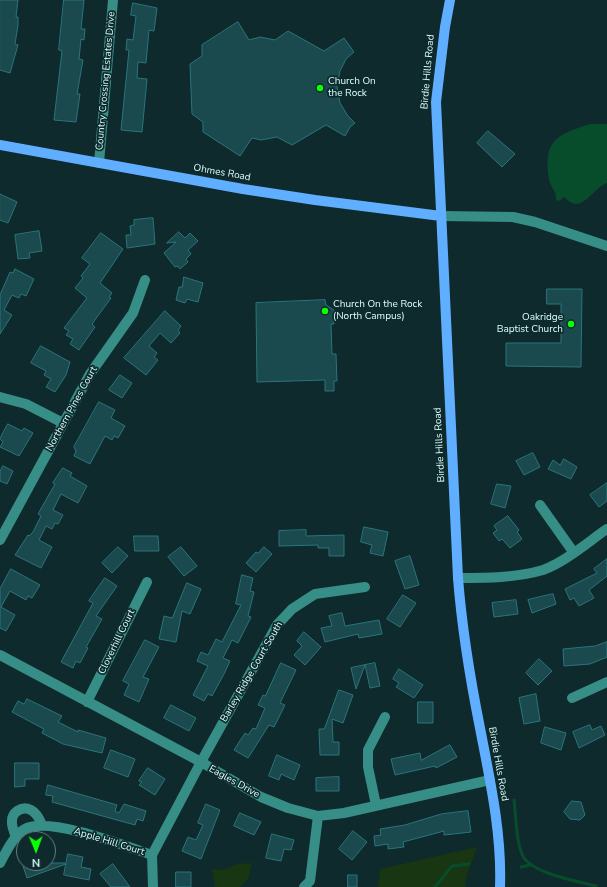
<!DOCTYPE html>
<html>
<head>
<meta charset="utf-8">
<style>
  body { margin:0 }
  #map { position:relative; width:607px; height:887px; overflow:hidden; background:#0f2a2c; font-family:"Nunito Sans",sans-serif }
  canvas { display:block }
  .north { position:absolute; left:16px; top:831px; width:40px; height:40px; box-sizing:border-box; background:#0f2a2c; border:1px solid #607f80; border-radius:50%; rotate:179deg; font-size:11px; font-weight:700; line-height:16px; text-align:center; color:#d9ffff }
  .north::after { content:''; display:block; margin:auto; width:14px; height:18px; background:#0aff05; clip-path:polygon(50% 0,100% 100%,50% 72%,0 100%) }
</style>
</head>
<body>
<div id="map">
<canvas width="607" height="887"></canvas>
<div class="north">N</div>
</div>
<script>
const ctx = document.querySelector('canvas').getContext('2d');
ctx.lineJoin = 'round';
function paint(path, color) {
  ctx.fillStyle = color;
  ctx.fill(path, 'evenodd');
}
function strokePath(path, color, width, dash) {
  ctx.strokeStyle = color;
  ctx.lineWidth = width;
  ctx.lineCap = dash ? 'butt' : 'round';
  ctx.setLineDash(dash || []);
  ctx.stroke(path);
}
function write(font, color, halo, rows, align = 'center') {
  ctx.font = font + ' "Nunito Sans",sans-serif';
  ctx.lineWidth = 3.5;
  ctx.setLineDash([]);
  ctx.textBaseline = 'middle';
  ctx.strokeStyle = halo;
  ctx.fillStyle = color;
  for (const [text, x, y, turn = 0] of rows) {
    ctx.save();
    ctx.translate(x, y);
    ctx.rotate((+turn || 0) * Math.PI / 180);
    ctx.textAlign = isNaN(turn) ? turn : align;
    if (halo) ctx.strokeText(text, 0, 0);
    ctx.fillText(text, 0, 0);
    ctx.restore();
  }
}
paint(new Path2D(`
  M477,847L467,875L465,887H378L380,869Z
  M252,863L248,879L239,887H215L212,869L224,870L237,864Z`), '#173611');
paint(new Path2D(`
  M590,124H607V183C596,186 584,209 572,203C569,202 567,199 564,197L559,201L556,200C557,192 551,187 549,180C543,140 556,135 590,124Z`), '#074d2b');
strokePath(new Path2D(`
  M514,800C516,816 516,845 524,858C535,874 577,881 596,886
  M521,867L530,865
  M435,887L452,866L469,864`), '#074d2b', 3);
const building = new Path2D(`
  M0,0H18L16,17H18V25L15,44L18,45L10,73L0,70Z
  M64,0H84L81,29H85L84,40L81,39L79,59L83,60L77,94H80L76,122L54,120L62,51L59,50Z
  M133,3L157,8L154,31L149,30L146,63L138,62L137,78L147,79L142,132L121,130L129,50H126L127,39L133,40L136,16L131,15Z
  M238,22L249,40L260,37L275,40L288,31L324,51L344,38L354,52L346,59L340,71L337,86L340,103L348,116L355,123L350,127L345,136L326,125L292,145L277,137L261,140L252,138L240,156L203,132V122L192,114L190,64L202,56V45Z
  M488,131L515,154L502,167L477,143Z
  M0,194L17,202L8,223L0,220Z
  M153,218L155,244L127,248L126,235H131L130,226L134,225V220Z
  M39,231L42,251L29,253L30,258L18,259L15,235Z
  M179,232L185,238L190,233L198,241L188,250L191,254L186,259L188,262L180,269L178,266L175,267L164,253L176,242L167,243Z
  M101,233L123,249L100,283L112,293L109,297L111,298L92,324L95,327L79,350L70,344L73,339L66,335L69,331L64,328L87,298L75,288L83,278L81,276L90,264L82,258Z
  M15,269L34,279L26,296L21,294L19,298L12,295L4,310L12,315L0,334V295L10,272L13,273Z
  M184,277L203,283L198,302L187,299L185,303L176,300L179,287H182Z
  M547,289H582L581,367L506,366V343H561V304H547Z
  M325,300L326,305L334,310V324H331L332,354H336L337,381H334V391H325V380L257,382L256,303Z
  M165,311L181,326L178,330L180,333L171,343L160,333L149,346L157,353L154,357L158,360L146,375L124,358Z
  M41,346L70,362L66,375L55,392L46,387L51,379L44,375L46,371L31,363Z
  M120,375L132,383L122,398L109,390Z
  M99,402L115,410L111,418L125,426L118,438L114,436L112,440L105,436L90,464L74,456L76,451L74,447Z
  M8,424L22,431L24,428L33,433L19,456L0,447L3,442L0,439Z
  M533,453L540,467L524,475L516,461Z
  M564,459L577,467L571,479L548,469L553,460L560,465Z
  M3,466L13,471L7,484L0,481V472Z
  M63,468L72,473L70,476L87,486L78,503L61,494L53,510L63,515L58,524L55,523L52,529L46,526L39,540L52,547L41,568L15,555L28,535L29,536L33,532L41,516L38,514L55,484L53,483Z
  M607,483V501L599,507L590,495Z
  M497,484L511,486L505,508L491,504Z
  M508,516L519,530L517,532L522,539L510,548L502,539L499,541L493,533L497,530L494,526Z
  M364,527L388,532L383,556L370,553L372,545L361,542Z
  M306,530V536L344,535V556H329V548H318V545L279,546V531Z
  M134,536H158L159,551H135Z
  M118,547L128,556L112,573L102,563Z
  M181,547L197,566L184,576L168,557Z
  M264,547L272,554L256,572L246,563L256,552L258,553Z
  M410,556L419,585L405,589L395,561Z
  M607,559V576L589,590L594,598L579,606L574,598L570,600L565,589L597,573L594,569Z
  M11,569L40,585L32,598L28,596L26,600L10,591L1,607L15,615L6,631L0,628V589Z
  M242,575L253,578L250,591L254,592L248,616L251,617L238,643L232,640L223,658L230,661L224,674L212,696L208,694L204,701L193,695L208,666L197,661L201,652L208,655L216,639L222,642L241,605L236,604Z
  M105,578L117,586L96,616L102,619L86,647L88,648L80,663L76,661L73,668L61,662L93,603L89,601Z
  M187,583L201,589L190,614L182,611L176,642L159,639L164,616L172,618Z
  M553,594L556,604L532,613L528,600Z
  M403,595L416,603L400,627L387,619Z
  M516,600L518,614L494,617L492,603Z
  M342,613L345,626L379,620L382,634L359,638L358,634L325,642L321,628L332,626L329,616Z
  M304,632L321,647L305,665L294,655L302,646L297,641Z
  M145,640L159,647L143,677L149,679L139,702L124,695L129,684L123,681Z
  M607,642V657L590,664L564,666L563,649L595,646Z
  M539,659L552,671L538,685L526,673Z
  M281,663L296,670L280,703L285,705L274,727L269,725L248,758L234,750L245,733L248,735L253,728L256,729L265,708L258,705L263,695L265,696Z
  M375,663L380,686L370,688L365,665Z
  M365,665L356,689L351,668Z
  M399,669L423,685L414,698L396,687L399,683L393,679Z
  M339,690L353,695L343,723L332,719L333,742H339V755H320L319,729H324Z
  M536,694L540,721L524,724L519,698Z
  M27,699L62,716L58,722L78,732V730L106,738L102,753L63,744L42,733L44,729L12,712L18,701L24,704Z
  M418,702H433V723H418Z
  M171,705L196,718L189,731L164,718Z
  M590,725L592,730L601,726L605,735L579,748L573,732Z
  M545,727L566,733L561,750L541,743Z
  M450,745L457,757L436,768L435,766L395,775L391,759L420,753L421,760Z
  M111,750L135,759L128,777L104,768Z
  M277,755L300,765L294,780L281,774L279,780L269,776Z
  M15,763H39V779H25V786L15,787Z
  M148,768L165,779L155,795L139,785L142,782L139,781Z
  M339,777V791H316V778Z
  M48,785L117,805L115,811L119,813L124,804L146,811L143,821L137,819L135,825L52,802L53,796L46,795Z
  M572,801L581,802L585,815L580,820L570,819L564,812Z
  M206,804L220,810L201,859L182,851L188,837L196,840L203,825L198,823Z
  M468,811L471,832L444,835V831L403,842L404,847L388,849V844L375,846L374,836L381,835L380,829L405,825L441,814Z
  M240,813L261,822L254,835L234,826Z
  M353,831L367,842L352,860L339,849Z
  M272,834L294,840L291,850L284,849L281,861L266,858Z
  M68,854L83,857L81,867L91,869L89,880L64,875Z
  M32,863H65L66,864L27,878L23,866Z
  M113,864L130,887H111L100,874Z
  M176,872H191V887H176Z
  M348,875H357V887H348Z`);
paint(building, '#1a494e');
strokePath(building, '#2a757c', 1);
strokePath(new Path2D(`
  M99,163L113,0
  M441,216L513,217L535,222L607,246
  M0,397L26,404L63,423
  M540,505L574,553
  M0,540L90,374L133,313L145,280
  M458,578C486,578 516,578 543,570C565,562 588,542 607,529
  M0,655L201,762L261,797L288,808L318,816L344,813L490,780
  M572,698L607,682
  M87,702L147,582
  M376,805L368,767V750L385,717
  M16,838C15,833 12,828 12,823C11,813 21,805 31,810C37,813 40,820 42,825
  M0,863C6,852 14,835 25,829C48,816 126,846 152,855
  M153,887L152,855L201,762L277,625L292,609L315,594L365,587
  M304,887L310,881L318,816`), '#378e87', 10);
strokePath(new Path2D(`
  M450,0L445,27L436,102L458,578C462,629 470,678 480,728C490,780 502,834 500,887
  M0,145L243,189L315,200L441,216`), '#60aeff', 10);
for (const [x, y, r, color] of [
  [320,88,4,"#0aff05"],
  [325,311,4,"#0aff05"],
  [571,324,4,"#0aff05"]
]) {
  const dot = new Path2D();
  dot.arc(x, y, r, 0, 2 * Math.PI);
  ctx.fillStyle = color;
  ctx.fill(dot);
  strokePath(dot, '#0f2a2c', 1.5);
}
write('10px', '#d9ffff', '#0f2a2c', [
  ["Birdie Hills Road",428,72,-85],
  ["Country Crossing Estates Drive",106,81,-85],
  ["Ohmes Road",222,173,10],
  ["Northern Pines Court",72,409,-61],
  ["Birdie Hills Road",440,445,-93],
  ["Cloverhill Court",117,642,-64],
  ["Barley Ridge Court South",252,672,-60],
  ["Birdie Hills Road",498,764,80],
  ["Eagles Drive",234,782,29],
  ["Apple Hill Court",109,842,17]
]);
write('10px', '#d9ffff', '#0f2a2c', [
  ["Church On",328,82],
  ["the Rock",328,94],
  ["Church On the Rock",333,305],
  ["(North Campus)",333,317],
  ["Oakridge",563,318,"right"],
  ["Baptist Church",563,330,"right"]
], 'left');
</script>
</body>
</html>
